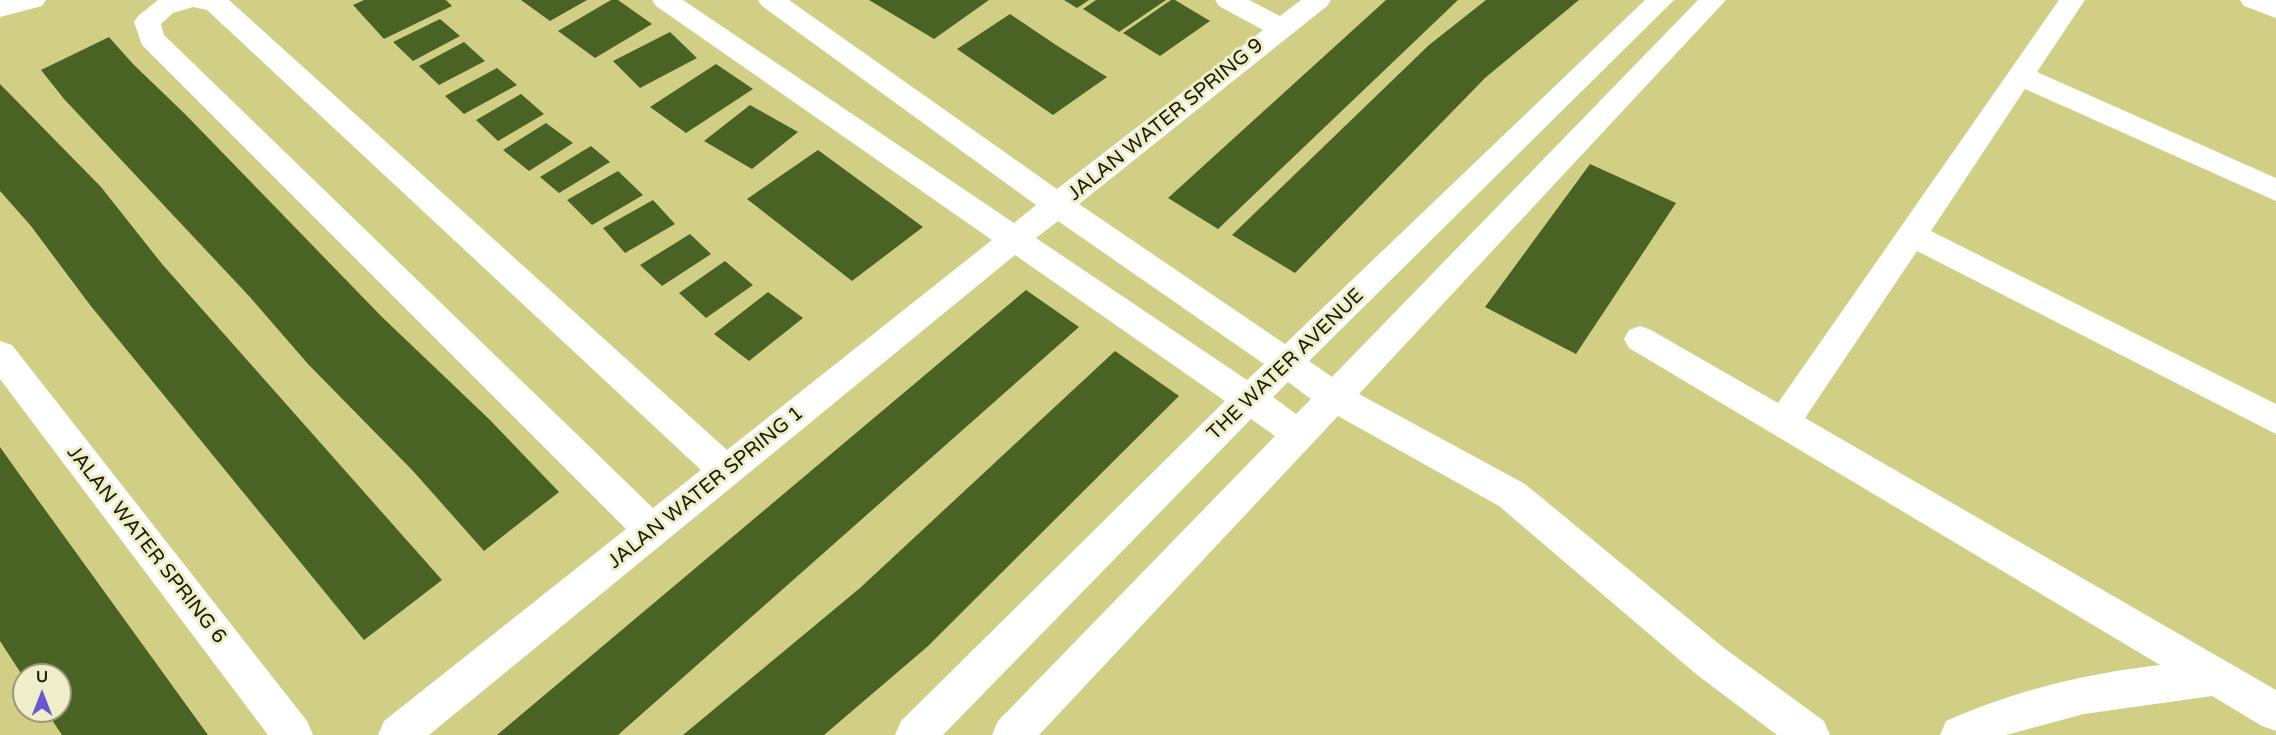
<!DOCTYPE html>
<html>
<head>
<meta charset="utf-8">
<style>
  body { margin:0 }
  #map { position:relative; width:2276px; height:735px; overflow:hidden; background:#d1cf86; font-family:"Varela Round",sans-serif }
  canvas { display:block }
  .north { position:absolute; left:12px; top:663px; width:60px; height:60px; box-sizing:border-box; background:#eeeeca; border:2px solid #9a9a79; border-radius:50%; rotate:0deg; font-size:16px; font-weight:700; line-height:24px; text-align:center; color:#1d1b00 }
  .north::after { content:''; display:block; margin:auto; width:21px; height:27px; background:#6c56cf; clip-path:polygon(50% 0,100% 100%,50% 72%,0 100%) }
</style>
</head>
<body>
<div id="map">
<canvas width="2276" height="735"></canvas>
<div class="north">U</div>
</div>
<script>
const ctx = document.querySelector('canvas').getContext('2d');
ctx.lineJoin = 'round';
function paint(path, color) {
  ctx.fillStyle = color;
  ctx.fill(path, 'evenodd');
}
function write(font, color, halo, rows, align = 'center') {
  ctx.font = font + ' "Varela Round",sans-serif';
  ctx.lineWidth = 6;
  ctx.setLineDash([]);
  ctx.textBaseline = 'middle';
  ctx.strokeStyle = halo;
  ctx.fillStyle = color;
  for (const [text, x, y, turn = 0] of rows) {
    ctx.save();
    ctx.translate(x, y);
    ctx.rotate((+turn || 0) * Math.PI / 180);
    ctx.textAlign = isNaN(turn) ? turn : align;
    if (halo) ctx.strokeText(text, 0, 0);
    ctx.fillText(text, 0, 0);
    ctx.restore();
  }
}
paint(new Path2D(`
  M364,0H446L452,6L384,39L353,5Z
  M521,0H587L550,21Z
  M611,0H618L652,24L595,58L558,31Z
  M869,0H989L934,39Z
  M1064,0H1089L1077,8Z
  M1096,0H1166L1119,32L1083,9Z
  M1171,0H1175L1210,21L1160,56L1123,33Z
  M1386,0H1458L1218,229L1168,198Z
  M1486,0H1579L1485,78L1295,273L1232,235L1429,45Z
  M1010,14L1056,45L1107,77L1053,115L957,49Z
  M440,19L460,36L413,61L393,42Z
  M670,32L697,58L640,88L613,61Z
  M109,37L133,64L185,114L382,317L490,420L559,492L484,551L414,472L308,364L249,296L64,99L41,70Z
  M464,42L485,61L439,85L419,66Z
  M716,64L753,89L686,133L650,107Z
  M497,68L517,85L464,114L445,96Z
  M0,84L101,187L162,264L442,580L364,640L90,305L31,226L0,191Z
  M521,94L544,114L498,141L476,120Z
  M750,105L798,132L752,169L704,141Z
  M546,123L573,143L529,171L503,150Z
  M591,146L610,162L559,193L540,177Z
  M818,150L923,227L852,281L747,199Z
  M1590,164L1676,203L1576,354L1485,307Z
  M618,171L643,195L592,225L567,200Z
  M653,200L675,224L625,253L603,228Z
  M690,234L711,254L662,286L640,265Z
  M725,261L753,285L706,318L679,293Z
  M1026,290L1079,327L618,735H497Z
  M768,292L803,318L749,361L714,334Z
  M1115,351L1179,396L927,647L824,735H683L860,588Z
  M0,447L17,471L208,735H62L46,711H60V675H24V678L0,641Z`), '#4a6223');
paint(new Path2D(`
  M0,0H46L42,6L0,17Z
  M158,0H229L727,450L992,240L656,6L652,0H683L1014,223L1036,205L762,6L758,0H789L1057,189L1263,30L1219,6L1215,0H1249L1280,16L1301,0H1331L1327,6L1079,204L1285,344L1645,0H1674L1309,361L1332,377L1698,0H1726L1359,394L1525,484L1724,648L1824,721L1830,735H1777L1696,674L1499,506L1338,416L1039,735H992L998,721L1275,436L1251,419L943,735H895L901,721L1225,401L1015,255L429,735H378L384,721L626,529L142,45L134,22L138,16ZM193,7L207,10L701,470L653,508L164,35L161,24L173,13ZM1058,221L1264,364L1247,380L1036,238ZM1288,382L1311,399L1296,414L1273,397Z
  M2059,0H2085L2037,72L2276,178V201L2025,89L1931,231L2276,404V434L1917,251L1805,418L2276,690V731L2262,726L2212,696L2084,714L2006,735H1940L1946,721C2017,690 2083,674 2160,665L1629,348L1624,339L1629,330L1640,326L1651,330L1778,403Z
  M2240,0H2276V18L2244,6Z
  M0,341L12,345L307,721L313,735H268L0,379Z`), '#fff');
write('20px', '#1d1b00', '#eeeeca', [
  ["JALAN WATER SPRING 9",1166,120,-39],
  ["THE WATER AVENUE",1286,365,-44],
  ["JALAN WATER SPRING 1",706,488,-39],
  ["JALAN WATER SPRING 6",146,545,52]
]);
</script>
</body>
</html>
